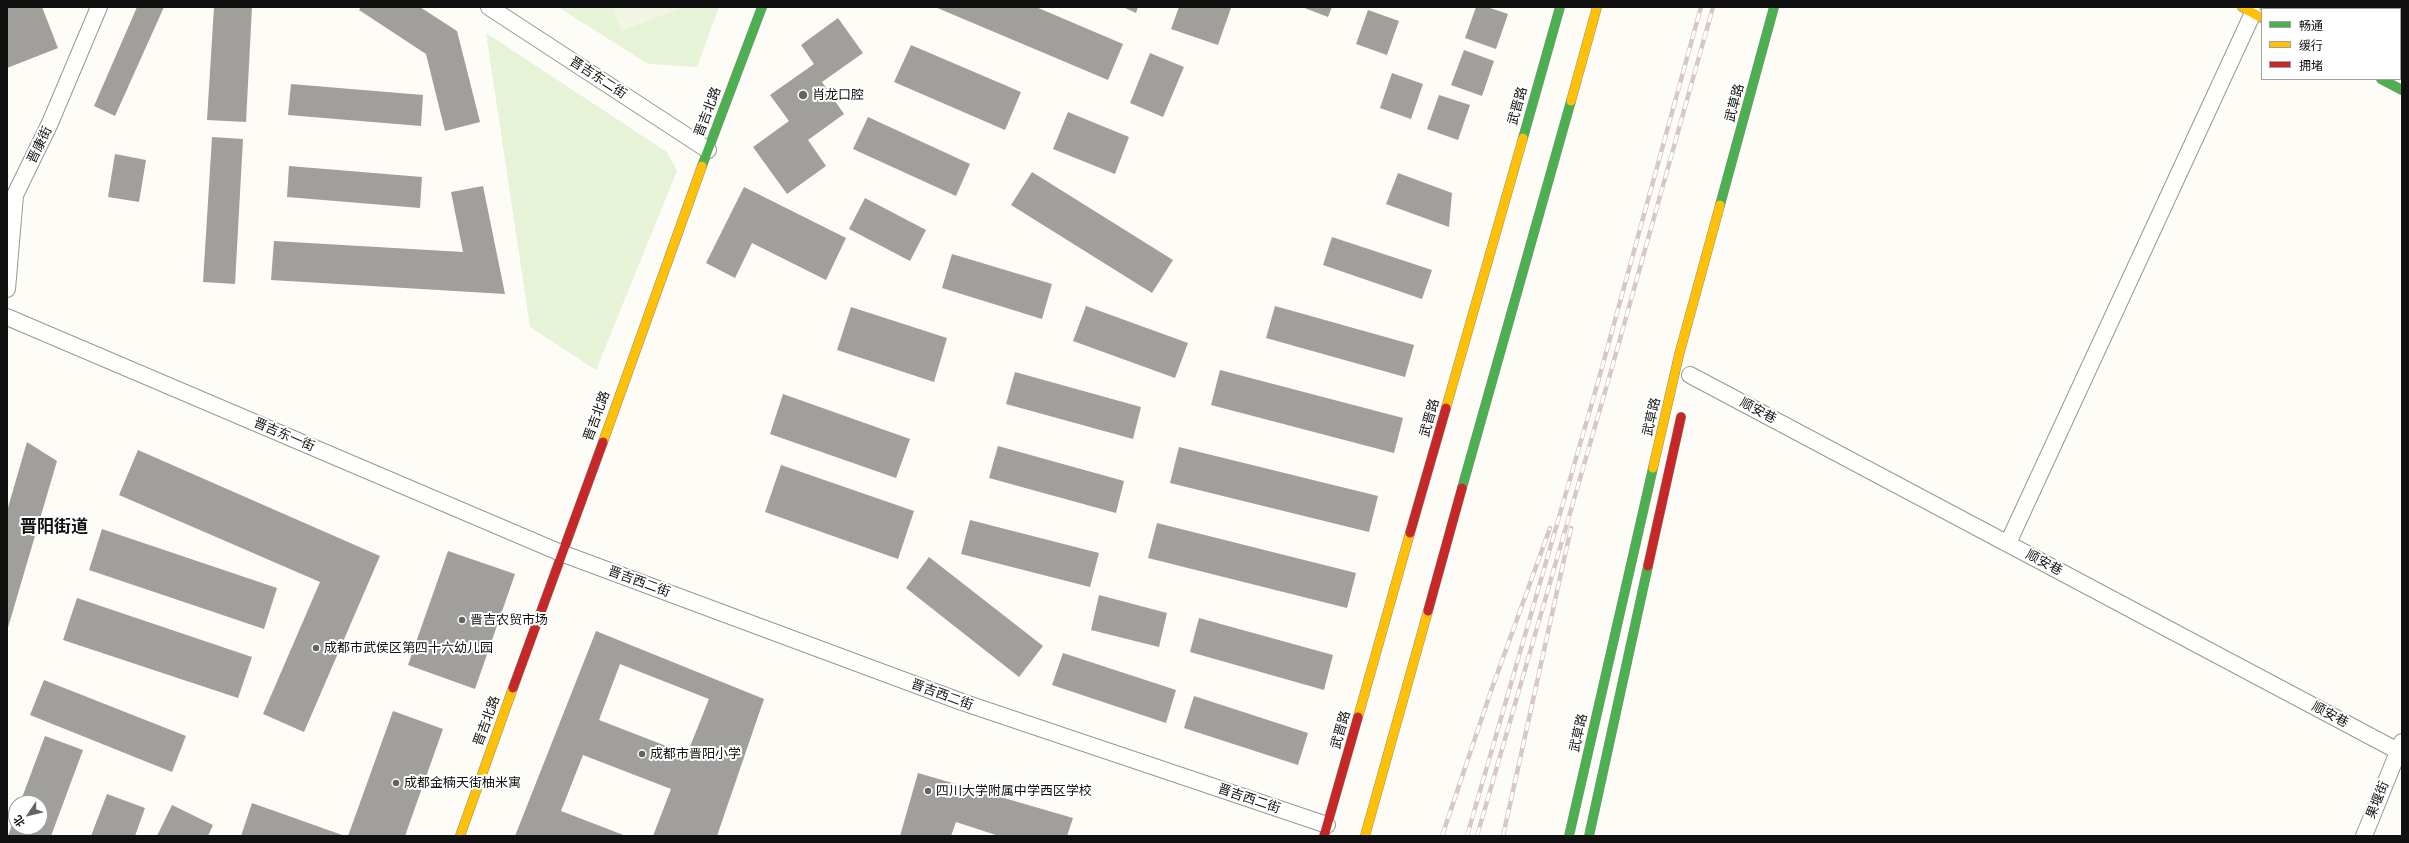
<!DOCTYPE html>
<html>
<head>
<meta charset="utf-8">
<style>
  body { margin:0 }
  #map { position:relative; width:2409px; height:843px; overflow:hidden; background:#fdfcf7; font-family:"PT Serif","Noto Sans SC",serif }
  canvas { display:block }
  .frame { position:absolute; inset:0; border:8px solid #111; pointer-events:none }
  .legend { position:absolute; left:2261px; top:8px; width:140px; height:72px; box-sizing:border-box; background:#fff; border:1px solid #a0a0a0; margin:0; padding:5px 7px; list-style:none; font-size:12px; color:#111 }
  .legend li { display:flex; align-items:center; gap:8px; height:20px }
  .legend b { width:20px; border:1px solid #a0a0a0 }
  .north { position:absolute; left:8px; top:795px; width:40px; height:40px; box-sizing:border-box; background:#fff; border:1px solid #a0a0a0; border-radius:50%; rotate:235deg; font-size:11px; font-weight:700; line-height:16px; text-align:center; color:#111 }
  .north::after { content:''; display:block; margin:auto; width:14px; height:18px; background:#646362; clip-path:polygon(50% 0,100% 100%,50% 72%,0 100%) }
</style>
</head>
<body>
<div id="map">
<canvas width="2409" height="843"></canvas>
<div class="frame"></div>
<ul class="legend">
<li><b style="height:5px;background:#4caf50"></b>畅通</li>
<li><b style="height:5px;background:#ffc107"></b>缓行</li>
<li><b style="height:5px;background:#c62828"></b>拥堵</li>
</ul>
<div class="north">北</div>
</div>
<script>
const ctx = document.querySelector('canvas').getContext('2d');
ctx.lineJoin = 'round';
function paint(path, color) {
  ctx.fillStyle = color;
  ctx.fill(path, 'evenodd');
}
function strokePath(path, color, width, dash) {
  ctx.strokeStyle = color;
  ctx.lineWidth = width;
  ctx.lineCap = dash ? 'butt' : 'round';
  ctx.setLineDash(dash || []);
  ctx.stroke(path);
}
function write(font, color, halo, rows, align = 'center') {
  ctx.font = font + ' "PT Serif","Noto Sans SC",serif';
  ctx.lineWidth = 4;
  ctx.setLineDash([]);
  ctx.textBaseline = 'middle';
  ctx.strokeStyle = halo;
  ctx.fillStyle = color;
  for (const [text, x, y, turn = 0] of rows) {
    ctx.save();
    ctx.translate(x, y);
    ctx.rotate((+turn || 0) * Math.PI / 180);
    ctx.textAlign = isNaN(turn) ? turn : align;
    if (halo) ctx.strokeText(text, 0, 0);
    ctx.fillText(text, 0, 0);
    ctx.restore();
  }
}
paint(new Path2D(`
  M558,7H719L697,67L648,64Z
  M486,33L667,152L677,171L596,370L530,327Z`), '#e7f3d7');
paint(new Path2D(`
  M612,7H685L621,31Z`), '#f0f6e1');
paint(new Path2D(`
  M7,7H42L58,48L7,68Z
  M137,7H164L115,116L94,106Z
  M214,7H252L246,122L207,120Z
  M361,7H420L457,31L480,122L445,131L426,54L359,10Z
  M935,7H1036L1123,44L1108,80Z
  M1123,7H1138L1136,13Z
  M1179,7L1231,8L1218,45L1171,29Z
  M1302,7H1332L1328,17Z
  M1476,7H1487L1508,14L1496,49L1465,38Z
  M1368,10L1399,21L1387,55L1356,44Z
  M838,18L863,53L822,82L844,114L808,140L826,166L787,194L753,147L789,121L770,95L814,64L801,45Z
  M911,45L1021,92L1005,130L894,82Z
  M1464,50L1494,61L1482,96L1451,85Z
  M1150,53L1184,67L1163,117L1130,103Z
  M1392,73L1423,84L1411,119L1380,108Z
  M291,84L423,95L421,126L288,115Z
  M1439,95L1470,105L1458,140L1427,129Z
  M1068,112L1129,137L1115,174L1053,149Z
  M868,117L970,164L956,196L853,149Z
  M212,137L243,139L235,284L203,282Z
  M115,154L146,160L139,202L108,197Z
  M289,166L422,177L420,208L287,197Z
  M1032,172L1173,260L1152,293L1011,205Z
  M1398,173L1452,193L1449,227L1386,204Z
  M483,186L505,294L271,280L274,241L463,252L451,192Z
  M744,187L846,238L826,280L752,243L735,278L706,263Z
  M865,198L926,230L910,261L849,229Z
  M1332,237L1432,270L1422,299L1323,265Z
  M952,254L1052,284L1042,319L942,288Z
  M1086,306L1188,343L1175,378L1073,341Z
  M1275,306L1414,345L1405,377L1266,338Z
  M851,307L947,338L934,382L837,350Z
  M1220,370L1403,418L1394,453L1211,405Z
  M1015,372L1141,407L1133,439L1006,404Z
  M783,394L910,439L896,478L770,434Z
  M27,442L57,461L7,631V511Z
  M998,446L1124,481L1116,513L989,478Z
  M1179,447L1378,496L1369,532L1170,483Z
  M138,450L380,556L304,732L263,714L320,582L119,495Z
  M781,465L914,511L898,559L765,512Z
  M970,520L1099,553L1090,587L961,554Z
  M1157,523L1356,573L1347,608L1148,558Z
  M102,529L277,588L264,629L89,570Z
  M448,551L515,574L475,689L408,665Z
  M929,557L1043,646L1019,677L906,588Z
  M1099,595L1167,613L1159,647L1091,630Z
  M77,598L252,657L238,698L63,640Z
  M1199,618L1333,655L1324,690L1190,652Z
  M596,631L764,699L717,836H653L671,789L583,755L561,811L626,836H515ZM620,664L709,699L687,754L599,720Z
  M1063,653L1176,690L1166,723L1052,685Z
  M44,680L186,736L172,772L30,715Z
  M1194,696L1308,733L1298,765L1184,728Z
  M393,711L443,729L405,836H348Z
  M45,736L83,750L51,836H8L16,814V827H40V803H20Z
  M918,773L1073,818L1067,836H999L956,822L951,836H900Z
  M107,794L145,808L135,836H91Z
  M252,803L345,836H241Z
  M172,805L213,825L208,836H157Z`), '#a19f9c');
const street = new Path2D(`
  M489,7L708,150
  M7,289L15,195L50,123L99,7
  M7,317L561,553L962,702L1327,825
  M1690,375L2398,751
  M2008,543L2253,13
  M2364,836L2402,742`);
const fast = new Path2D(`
  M2334,7L2337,9
  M2379,7L2383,9
  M2400,18L2402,19
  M2400,42L2402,43
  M2381,79L2402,90
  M1523,138L1560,7
  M702,166L762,7
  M1720,205L1774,7
  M1462,488L1571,101
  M1569,836L1653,468
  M1589,836L1648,566`);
const slow = new Path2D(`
  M2242,7L2262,18
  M2295,7L2298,9
  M1571,101L1597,7
  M1446,408L1523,138
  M603,442L702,166
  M1653,468L1679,355L1720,205
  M1358,717L1410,533
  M460,836L513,688
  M1365,836L1428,611`);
const jam = new Path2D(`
  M2400,63L2402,64
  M1410,533L1446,408
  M1648,566L1681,417
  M1428,611L1462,488
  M513,688L603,442
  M1324,836L1358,717`);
strokePath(street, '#979795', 18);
strokePath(fast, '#8e8d8b', 10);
strokePath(slow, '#8e8d8b', 10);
strokePath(jam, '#8e8d8b', 10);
strokePath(street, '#fffffe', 16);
strokePath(fast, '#4caf50', 9);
strokePath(slow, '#ffc107', 9);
strokePath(jam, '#c62828', 9);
const rail = new Path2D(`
  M1442,836L1491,691L1550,528
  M1467,836L1598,382L1701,7
  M1477,836L1613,364L1713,7
  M1503,836L1571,528`);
strokePath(rail, '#d9c6c7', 4.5);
strokePath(rail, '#fff', 3, [9]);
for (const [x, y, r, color] of [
  [803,95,5,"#646362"],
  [462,620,4,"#646362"],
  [316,648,4,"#646362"],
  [642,754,4,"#646362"],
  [396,783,4,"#646362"],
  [928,791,4,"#646362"]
]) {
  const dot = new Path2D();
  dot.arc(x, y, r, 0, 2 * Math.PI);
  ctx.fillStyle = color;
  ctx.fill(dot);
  strokePath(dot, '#fff', 1.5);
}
write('13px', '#111', '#fff', [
  ["晋吉东二街",598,78,33],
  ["武草路",1735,103,-75],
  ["武晋路",1518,106,-74],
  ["晋吉北路",708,112,-69],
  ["晋康街",40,145,-64],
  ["顺安巷",1758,411,28],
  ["晋吉北路",597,416,-70],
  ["武草路",1652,417,-77],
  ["武晋路",1430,418,-74],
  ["晋吉东一街",284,435,23],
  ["顺安巷",2044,563,28],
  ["晋吉西二街",639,582,20],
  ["晋吉西二街",942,695,20],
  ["顺安巷",2330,715,28],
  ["晋吉北路",487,721,-70],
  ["武晋路",1341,730,-74],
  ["武草路",1579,733,-77],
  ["晋吉西二街",1249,799,19],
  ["果堰街",2378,800,-68]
]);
write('13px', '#111', '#fff', [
  ["肖龙口腔",812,95],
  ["晋吉农贸市场",470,620],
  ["成都市武侯区第四十六幼儿园",324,648],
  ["成都市晋阳小学",650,754],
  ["成都金楠天街柚米寓",404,783],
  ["四川大学附属中学西区学校",936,791]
], 'left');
write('bold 17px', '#111', '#fff', [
  ["晋阳街道",54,527]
]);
</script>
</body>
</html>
